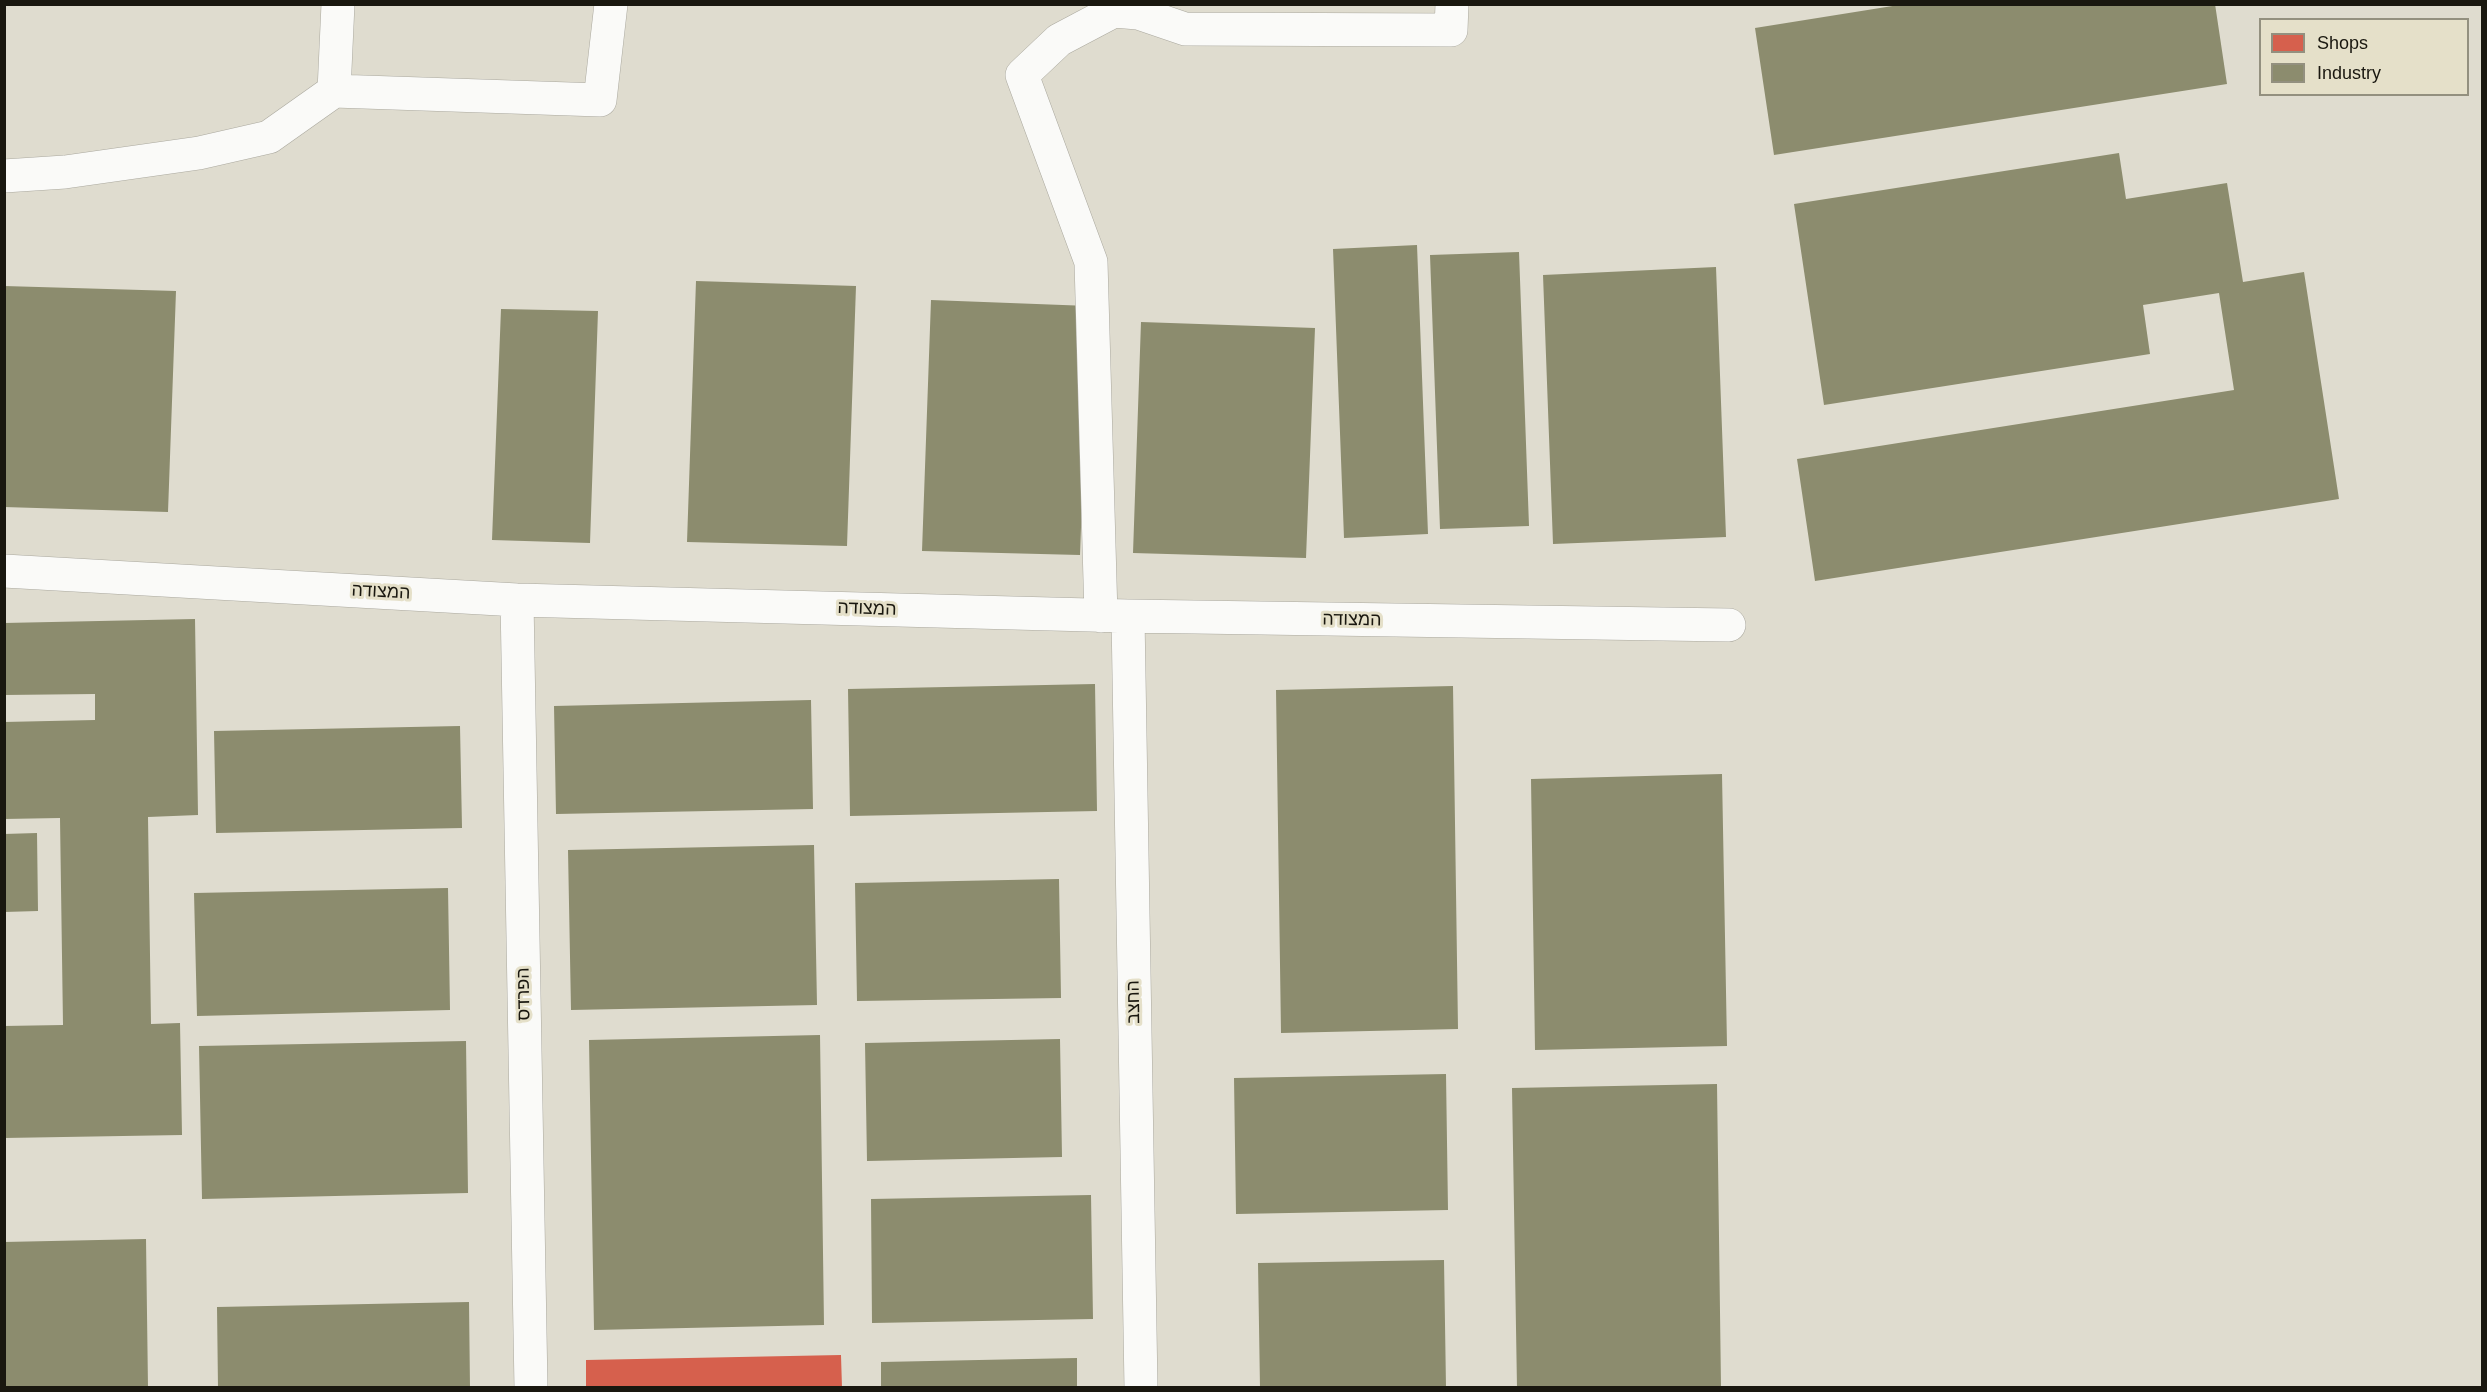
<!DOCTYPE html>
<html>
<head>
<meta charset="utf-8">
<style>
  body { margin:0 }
  #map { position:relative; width:2487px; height:1392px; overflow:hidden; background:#dfdccf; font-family:Arial,sans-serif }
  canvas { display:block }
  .frame { position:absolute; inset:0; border:6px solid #19170f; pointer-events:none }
  .legend { position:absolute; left:2259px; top:18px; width:210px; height:78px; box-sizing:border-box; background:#e5e0c9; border:2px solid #93907f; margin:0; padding:8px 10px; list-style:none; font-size:18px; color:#19170f }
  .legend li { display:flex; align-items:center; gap:12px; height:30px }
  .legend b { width:30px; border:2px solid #93907f }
</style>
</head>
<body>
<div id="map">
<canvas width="2487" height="1392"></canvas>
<div class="frame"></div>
<ul class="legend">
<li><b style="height:16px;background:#d6604d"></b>Shops</li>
<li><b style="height:16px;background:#8c8c6e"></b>Industry</li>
</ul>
</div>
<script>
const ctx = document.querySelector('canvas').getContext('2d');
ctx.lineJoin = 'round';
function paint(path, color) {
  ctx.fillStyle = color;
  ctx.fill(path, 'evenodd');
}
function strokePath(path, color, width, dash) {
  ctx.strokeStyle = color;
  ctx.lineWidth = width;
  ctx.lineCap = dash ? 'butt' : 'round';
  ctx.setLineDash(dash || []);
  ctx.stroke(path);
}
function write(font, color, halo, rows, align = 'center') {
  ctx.font = font + ' Arial,"Noto Sans Hebrew",sans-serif';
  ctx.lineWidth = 6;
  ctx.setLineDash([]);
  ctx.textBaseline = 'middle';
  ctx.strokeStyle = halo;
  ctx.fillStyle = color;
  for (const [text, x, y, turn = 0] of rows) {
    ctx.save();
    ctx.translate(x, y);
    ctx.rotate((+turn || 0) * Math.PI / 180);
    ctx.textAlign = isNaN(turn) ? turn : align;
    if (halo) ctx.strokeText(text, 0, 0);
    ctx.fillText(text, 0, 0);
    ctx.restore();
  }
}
paint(new Path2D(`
  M841,1355L842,1388H586V1360Z`), '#d6604d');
paint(new Path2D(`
  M1905,4H2215L2227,84L1774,155L1755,28Z
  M2119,153L2126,199L2227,183L2243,282L2304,272L2339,499L1815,581L1797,459L2234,390L2219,293L2143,305L2150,354L1824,405L1794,204Z
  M1417,245L1428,534L1344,538L1333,249Z
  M1519,252L1529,526L1440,529L1430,255Z
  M1716,267L1726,537L1553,544L1543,275Z
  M696,281L856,286L847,546L687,542Z
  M4,286L176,291L168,512L4,507Z
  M931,300L1089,306L1080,555L922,551Z
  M501,309L598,311L590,543L492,540Z
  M1141,322L1315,328L1306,558L1133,553Z
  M195,619L198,815L148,817L151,1024L180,1023L182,1135L4,1138V1026L63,1025L60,818L4,819V722L95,720V694L4,695V623Z
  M1095,684L1097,811L850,816L848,689Z
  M1453,686L1458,1029L1281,1033L1276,690Z
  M811,700L813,809L556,814L554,706Z
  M460,726L462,828L216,833L214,731Z
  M1722,774L1727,1046L1535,1050L1531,779Z
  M37,833L38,911L4,912V834Z
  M814,845L817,1005L571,1010L568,850Z
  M1059,879L1061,998L857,1001L855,883Z
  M448,888L450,1010L197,1016L194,893Z
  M820,1035L824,1325L594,1330L589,1040Z
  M1060,1039L1062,1157L867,1161L865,1043Z
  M466,1041L468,1193L202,1199L199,1046Z
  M1446,1074L1448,1210L1236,1214L1234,1078Z
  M1717,1084L1721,1388H1517L1512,1088Z
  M1091,1195L1093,1319L872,1323L871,1199Z
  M146,1239L148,1388H4V1242Z
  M1444,1260L1446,1388H1260L1258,1263Z
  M469,1302L470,1388H218L217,1307Z
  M1077,1358V1388H881V1362Z`), '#8c8c6e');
const minor = new Path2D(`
  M338,4L334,91L600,100L611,4
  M4,176L65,172L199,153L269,137L334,91
  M4,571L517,600L1128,616L1729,625
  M517,600L531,1388
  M1101,616L1091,262L1022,75L1059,40L1114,11L1138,13L1185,29L1451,30L1452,4
  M1128,616L1141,1388`);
strokePath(minor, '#aaa89e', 34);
strokePath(minor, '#fafaf8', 33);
write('18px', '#19170f', '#e5e0c9', [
  ["המצודה",381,592,3],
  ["המצודה",867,609,2],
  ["המצודה",1352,620,1],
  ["הפרדס",524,994,-91],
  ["החצב",1134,1002,-91]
]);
</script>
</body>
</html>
